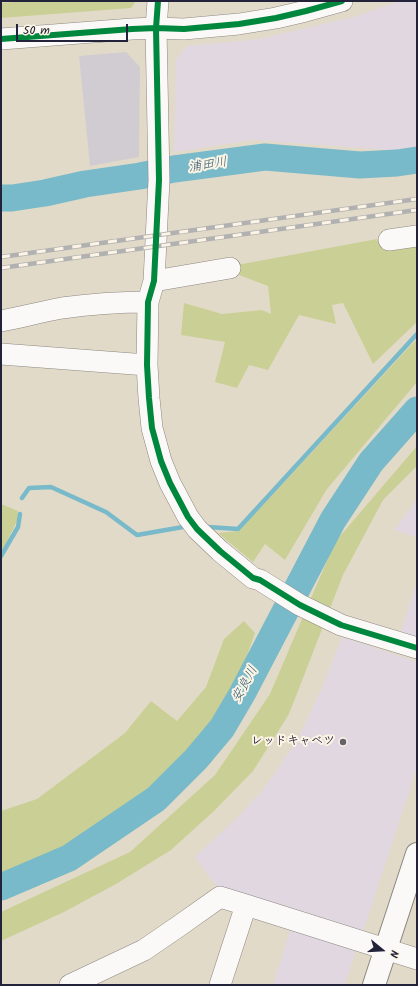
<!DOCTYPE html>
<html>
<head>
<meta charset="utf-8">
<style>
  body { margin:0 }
  #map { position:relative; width:418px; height:986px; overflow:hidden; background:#e2dac8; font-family:Kalam,sans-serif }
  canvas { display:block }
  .frame { position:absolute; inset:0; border:2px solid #22223b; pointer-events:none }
  .north { position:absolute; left:362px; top:930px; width:40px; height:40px; -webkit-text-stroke:3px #fcf5e5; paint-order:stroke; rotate:108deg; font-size:11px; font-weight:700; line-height:16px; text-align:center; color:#22223b }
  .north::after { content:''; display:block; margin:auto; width:14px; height:18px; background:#22223b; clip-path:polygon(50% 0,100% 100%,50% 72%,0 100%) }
  .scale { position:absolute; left:16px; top:24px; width:112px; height:18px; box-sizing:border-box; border:2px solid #22223b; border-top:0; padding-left:5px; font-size:12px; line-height:14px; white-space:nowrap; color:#22223b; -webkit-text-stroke:3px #fcf5e5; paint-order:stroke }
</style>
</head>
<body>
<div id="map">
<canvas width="418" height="986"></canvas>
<div class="frame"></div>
<div class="north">N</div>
<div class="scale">50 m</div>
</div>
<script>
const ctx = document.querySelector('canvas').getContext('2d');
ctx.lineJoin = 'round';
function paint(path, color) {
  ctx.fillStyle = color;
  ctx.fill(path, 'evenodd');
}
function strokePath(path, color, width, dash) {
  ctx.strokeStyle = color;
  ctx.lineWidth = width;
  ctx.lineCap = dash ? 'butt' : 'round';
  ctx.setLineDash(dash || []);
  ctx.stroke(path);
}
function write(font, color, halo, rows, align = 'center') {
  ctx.font = font + ' Kalam,"Klee One",sans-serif';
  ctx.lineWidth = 4;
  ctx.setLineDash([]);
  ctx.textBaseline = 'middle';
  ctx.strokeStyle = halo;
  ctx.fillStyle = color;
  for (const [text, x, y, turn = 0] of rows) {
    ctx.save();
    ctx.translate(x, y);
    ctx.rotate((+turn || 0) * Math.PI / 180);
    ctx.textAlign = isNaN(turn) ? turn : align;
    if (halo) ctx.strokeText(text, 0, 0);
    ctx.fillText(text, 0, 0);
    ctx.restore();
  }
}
paint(new Path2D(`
  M399,1H417V147L402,151L253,140L174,152L176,59L187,46L260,39L357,16Z
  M417,499V537L394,530L410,509Z
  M417,580V640L400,635Z
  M342,637L417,662V767L363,932L356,934L217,887L195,857L237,818L263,790L298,739L321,690Z
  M291,927L352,948L355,953L345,985H273Z`), '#e0d7e1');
paint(new Path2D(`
  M126,52L140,67L139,157L90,166L79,56Z`), '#d1ccd2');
paint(new Path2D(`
  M26,1H136L131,8L1,18V3Z
  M377,239L387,247L417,244V322L373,364L343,303L332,305L336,324L299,315L268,370L249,365L237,388L215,382L225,342L181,335L184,303L222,314L262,310L271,314L268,286L239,275L237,265Z
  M417,339V382L327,489L285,560L265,544L253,562L218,533L239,531L410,346Z
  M417,446V466L383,500L343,575L289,714L253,771L214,811L171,850L116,884L64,912L1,941V912L130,852L215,775L270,694L335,542Z
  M1,504L18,511L17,521L2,551H1Z
  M244,621L255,633L234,692L187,756L142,802L72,848L1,878V811L37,799L125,733L151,701L177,721L206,687L224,639Z`), '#cad095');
strokePath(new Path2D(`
  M22,498L29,488L51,487L106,512L137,535L183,527
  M208,527L238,529L417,334
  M1,556L18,527L20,514`), '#78bac9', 4.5);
strokePath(new Path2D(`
  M1,198H12L45,193L85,184L140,176L174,169L265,157L360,165L397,163L417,160
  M1,887L69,858L156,799L196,759L222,728L242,694L333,520L371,462L417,410`), '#78bac9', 27);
const minor = new Path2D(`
  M158,1L156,28L159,180L154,281L148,302L147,365L149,398L152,428L161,461L170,483L188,517L197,529L220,551L253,578L260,580L300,605L341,625L417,648
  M1,39L132,29L156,28L184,29L239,24L276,18L306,11L342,1
  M389,240L417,236
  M154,281L230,268
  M1,321C21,317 41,312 62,308C91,304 119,302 148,302
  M1,354L147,365
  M70,985L144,950L179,926L220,897L246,905
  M220,985L246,905L417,959`);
const major = new Path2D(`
  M374,985L417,854`);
strokePath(minor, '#8b8782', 22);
strokePath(major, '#8b8782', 24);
strokePath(minor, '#fbf9f7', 21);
strokePath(major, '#fbf9f7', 22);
const rail = new Path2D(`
  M1,257L417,199
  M1,268L417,210`);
strokePath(rail, '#b2b1b2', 4.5);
strokePath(rail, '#fcf5e5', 3, [9]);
strokePath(new Path2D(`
  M158,1L156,28L159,180L154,281L148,302L147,365L149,398L152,428L161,461L170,483L188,517L197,529L220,551L253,578L260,580L300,605L341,625L417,648
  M1,39L132,29L156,28L184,29L239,24L276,18L306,11L342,1`), '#00873e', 6);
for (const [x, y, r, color] of [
  [343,742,4,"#65626c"]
]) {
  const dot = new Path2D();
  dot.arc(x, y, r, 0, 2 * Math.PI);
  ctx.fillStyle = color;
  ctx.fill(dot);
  strokePath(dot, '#fcf5e5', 1.5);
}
write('bold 12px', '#22223b', '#fcf5e5', [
  ["レッドキャベツ",335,742]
], 'right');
write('italic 13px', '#325974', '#fcf5e5', [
  ["浦田川",208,166,-9],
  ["安良川",246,685,-61]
]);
</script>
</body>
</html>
